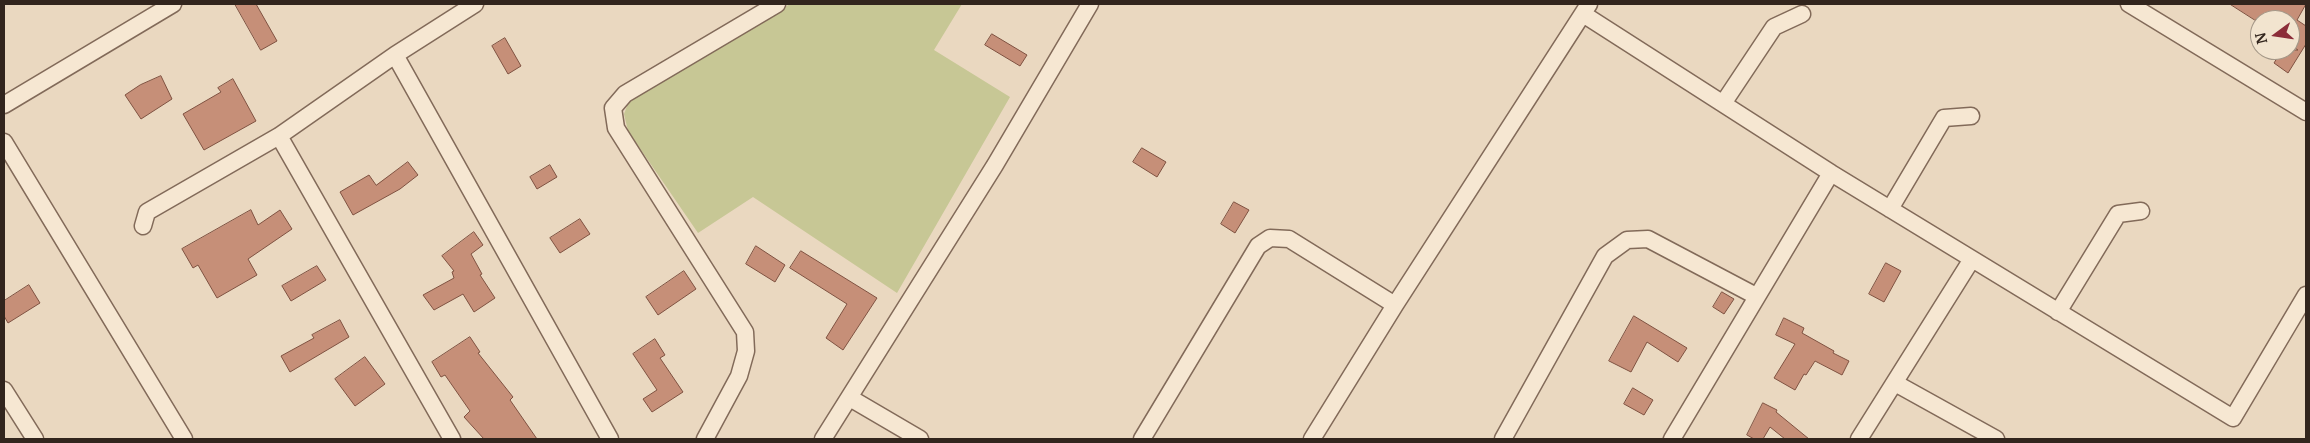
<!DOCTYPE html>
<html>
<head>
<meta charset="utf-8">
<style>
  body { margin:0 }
  #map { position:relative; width:2310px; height:443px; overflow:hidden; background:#ead8c0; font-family:Merriweather,serif }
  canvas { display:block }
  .frame { position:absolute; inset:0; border:5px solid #32251d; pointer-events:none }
  .north { position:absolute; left:2250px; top:10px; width:50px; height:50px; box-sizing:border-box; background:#f2e4cf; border:1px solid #a59888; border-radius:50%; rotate:256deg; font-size:14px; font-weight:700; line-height:20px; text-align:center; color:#32251d }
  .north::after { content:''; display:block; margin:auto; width:18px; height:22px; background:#8c2d39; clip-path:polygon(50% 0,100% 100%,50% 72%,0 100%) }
</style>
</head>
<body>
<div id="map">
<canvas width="2310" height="443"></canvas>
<div class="frame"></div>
<div class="north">N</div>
</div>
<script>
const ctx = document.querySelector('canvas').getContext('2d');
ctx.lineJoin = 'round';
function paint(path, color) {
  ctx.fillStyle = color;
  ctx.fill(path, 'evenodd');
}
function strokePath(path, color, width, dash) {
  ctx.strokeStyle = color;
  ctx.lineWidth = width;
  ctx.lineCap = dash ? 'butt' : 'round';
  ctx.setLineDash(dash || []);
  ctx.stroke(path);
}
paint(new Path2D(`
  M790,4H962L934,50L1010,97L897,293L753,197L698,233L628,131L624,114L630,98Z`), '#c7c795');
const building = new Path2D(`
  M235,4H256L277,41L261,50Z
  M2230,4H2306L2297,20L2306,26V44L2288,73L2274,63L2282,50H2298L2290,45V20H2255Z
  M992,34L1027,55L1020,66L985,45Z
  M505,38L521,66L508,74L492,46Z
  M161,76L172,99L141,119L125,95L140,85Z
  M233,79L256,121L204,150L183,114L221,92L218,88Z
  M1142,148L1166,162L1157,177L1133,162Z
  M408,162L418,175L400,189L353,215L340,192L369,175L376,185Z
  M550,165L557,177L537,189L530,177Z
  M1234,202L1249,210L1235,233L1221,224Z
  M251,210L258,225L280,210L292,229L248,259L257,275L217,298L198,265L193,268L182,249Z
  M580,219L590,234L560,253L550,238Z
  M474,232L483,245L471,254L482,274L480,275L495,298L474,312L463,294L434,310L423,295L454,278L452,272L454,271L442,256Z
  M756,246L785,265L775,282L746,264Z
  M801,251L877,298L843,350L826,338L847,304L790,268Z
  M1886,263L1901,271L1884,302L1869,294Z
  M317,266L326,280L291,301L282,286Z
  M684,271L696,289L658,315L646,297Z
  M29,285L40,303L8,323L4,316V301Z
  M1722,292L1734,299L1724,314L1713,307Z
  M1634,316L1687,348L1678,362L1647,342L1631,372L1609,361Z
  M1784,318L1804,328L1802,333L1834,351L1833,353L1849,361L1842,375L1815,361L1806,375L1804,374L1795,390L1774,378L1795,344L1776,335Z
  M340,320L349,337L290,372L281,356L314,338L312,335Z
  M470,337L480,352L478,353L513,397L510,400L537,439H484L464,417L470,411L445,375L441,377L432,362Z
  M655,339L665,355L660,358L683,392L652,412L643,399L657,390L633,354Z
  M365,357L385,384L355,406L335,379Z
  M1633,388L1653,400L1644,415L1624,404Z
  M1763,403L1777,410L1776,412L1809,439H1785L1770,427L1763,439H1754L1747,435Z`);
paint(building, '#c68f78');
strokePath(building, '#7f5241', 1);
const minor = new Path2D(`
  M2129,4L2306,112
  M1583,14L1831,173L2233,418L2306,295
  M395,55L610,439
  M1724,102L1774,27L1802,14
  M4,105L173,4
  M279,136L452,439
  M4,142L184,439
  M1890,209L1944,118L1971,116
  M143,226L147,212L279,136L395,55L475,4
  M2058,312L2118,214L2141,211
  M1895,383L1996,439
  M4,390L35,439
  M850,398L920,439
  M705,439L739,376L746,351L745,332L616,128L613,108L625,94L777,4
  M823,439L995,165L1090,4
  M1142,439L1258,246L1270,238L1289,239L1395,305
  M1312,439L1395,305L1589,4
  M1503,439L1605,256L1627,240L1648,239L1756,296
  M1672,439L1831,173
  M1859,439L1972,259`);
strokePath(minor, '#826a59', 19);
strokePath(minor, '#f6e7d2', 16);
</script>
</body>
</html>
